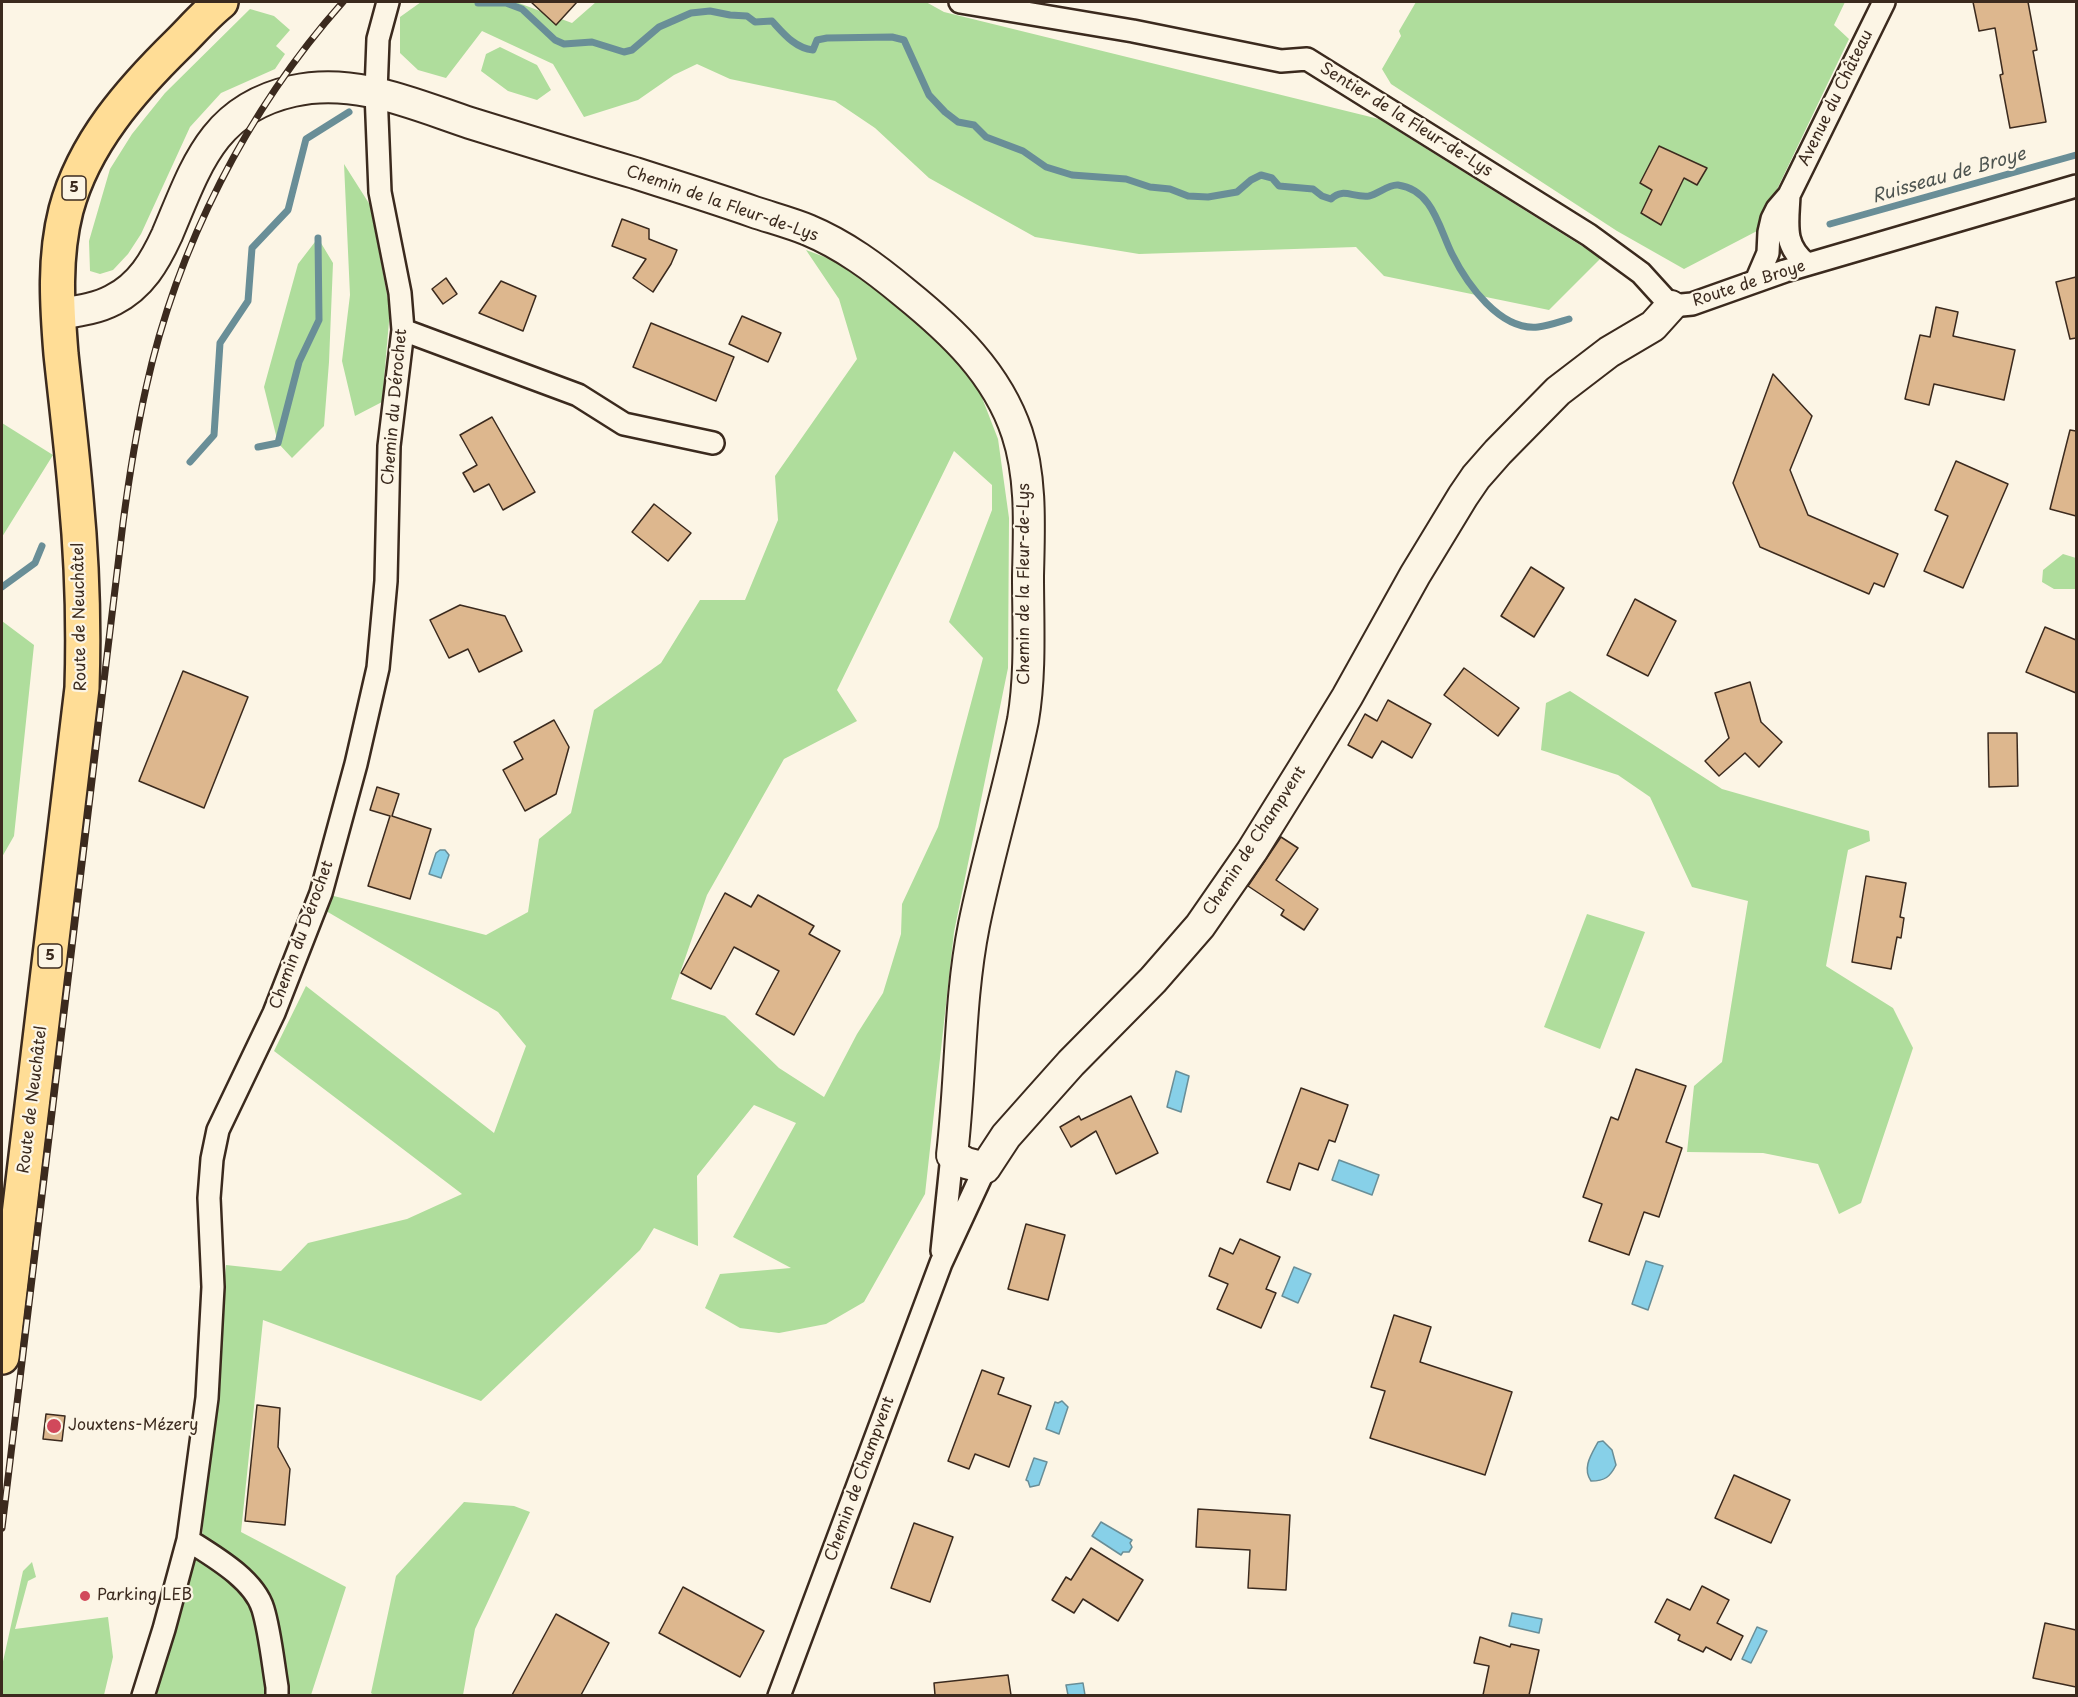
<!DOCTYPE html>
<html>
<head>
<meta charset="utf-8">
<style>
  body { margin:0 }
  #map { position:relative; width:2078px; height:1697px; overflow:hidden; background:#fcf5e5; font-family:"Playpen Sans",sans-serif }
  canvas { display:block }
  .frame { position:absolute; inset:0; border:3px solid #3b2a1e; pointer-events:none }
</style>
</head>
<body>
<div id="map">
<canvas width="2078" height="1697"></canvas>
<div class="frame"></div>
</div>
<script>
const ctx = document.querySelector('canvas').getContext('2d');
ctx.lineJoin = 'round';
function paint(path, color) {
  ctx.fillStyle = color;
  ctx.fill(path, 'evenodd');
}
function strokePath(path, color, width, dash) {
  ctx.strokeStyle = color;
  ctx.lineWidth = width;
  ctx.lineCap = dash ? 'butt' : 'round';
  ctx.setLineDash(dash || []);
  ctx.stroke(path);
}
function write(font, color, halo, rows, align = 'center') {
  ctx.font = font + ' "Playpen Sans",sans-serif';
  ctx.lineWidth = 4.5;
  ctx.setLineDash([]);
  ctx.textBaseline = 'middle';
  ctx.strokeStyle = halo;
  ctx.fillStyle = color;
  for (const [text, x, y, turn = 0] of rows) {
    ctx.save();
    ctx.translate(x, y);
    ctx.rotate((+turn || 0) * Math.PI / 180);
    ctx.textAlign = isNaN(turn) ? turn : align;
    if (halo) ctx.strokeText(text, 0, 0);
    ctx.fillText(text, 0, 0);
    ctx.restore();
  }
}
paint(new Path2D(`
  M421,2H516L572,23L596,2H926L944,12L1379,119L1601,258L1549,310L1384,276L1356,247L1139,254L1035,237L929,178L875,128L835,101L730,79L697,64L674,75L638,100L584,117L553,64L482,31L446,78L418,70L400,53V17Z
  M1416,2H1845L1834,25L1849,39L1757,231L1684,269L1617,231L1391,84L1382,69L1401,36L1399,31Z
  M250,9L274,16L290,30L276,46L285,54L275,69L221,93L190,127L141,234L128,254L113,270L100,274L90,271L89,241L110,169L132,134L165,93Z
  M500,47L537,65L551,90L537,100L508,91L481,71L486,54Z
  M344,164L370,205L390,310L382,402L355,416L342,361L350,295Z
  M318,238L333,263L329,362L324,426L292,458L278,443L264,387L298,264Z
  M806,250L873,275L974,377L998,439L1009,518L1008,668L954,932L925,1194L864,1302L826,1324L779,1333L740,1328L705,1308L720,1274L791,1268L733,1237L796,1123L754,1105L697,1176L698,1246L654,1228L640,1250L481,1401L263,1320L241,1532L346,1587L311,1695L154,1696L202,1537L226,1265L281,1271L308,1243L407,1219L462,1194L274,1051L306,986L494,1133L526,1046L498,1012L321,908L326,894L486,935L528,912L539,839L571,813L594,710L661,663L700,600H745L778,520L775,476L857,359L839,299ZM954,451L992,485V510L949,622L983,658L938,827L902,904L901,934L883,993L857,1034L824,1097L779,1068L725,1016L671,999L707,895L784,759L857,721L837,690Z
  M2,423L53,455L2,537Z
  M2063,554L2076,558V589H2054L2042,582L2043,570Z
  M2,621L34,645L14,836L2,857Z
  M1570,691L1722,789L1869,831L1870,841L1848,850L1826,966L1893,1008L1913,1048L1861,1203L1839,1214L1818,1164L1763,1153L1687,1152L1694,1086L1722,1062L1748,901L1692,887L1650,797L1618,775L1541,750L1546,703Z
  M1587,914L1645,932L1600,1049L1544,1027Z
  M464,1502L514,1506L530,1512L475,1629L463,1695H374L371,1693L396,1576Z
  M32,1562L36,1577L28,1581L15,1629L108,1617L113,1657L104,1695H2V1666L23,1571Z`), '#afdd9c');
const water = new Path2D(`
  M440,850H445L449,855L441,878L429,874L436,853Z
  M1176,1071L1189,1076L1181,1112L1167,1107Z
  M1339,1160L1379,1175L1372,1195L1332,1180Z
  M1646,1261L1663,1266L1648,1310L1632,1304Z
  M1294,1267L1311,1274L1298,1303L1282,1296Z
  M1062,1401L1068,1407L1059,1434L1046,1429L1055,1402L1058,1403Z
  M1603,1441L1612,1450L1616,1465C1610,1477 1605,1481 1591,1481C1582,1468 1591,1455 1598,1442Z
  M1034,1458L1047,1462L1039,1485L1030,1487L1028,1481L1026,1480Z
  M1101,1522L1132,1540L1130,1543L1132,1547L1129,1552H1123L1121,1555L1092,1536Z
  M1512,1613L1542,1619L1539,1633L1509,1626Z
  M1757,1627L1767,1631L1751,1663L1742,1659Z
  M1083,1683L1085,1695H1068L1066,1685Z`);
paint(water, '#87d0e8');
strokePath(water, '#698e97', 1.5);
strokePath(new Path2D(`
  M478,3H506L522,9L555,40L564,44L592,42L624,52L632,50L659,27L691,13L710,11L730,15L747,16L755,22L772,21C784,34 795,48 813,50L817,40L827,38L892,37L904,40L929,95L945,112L958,122L974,125L986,137L1023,151L1046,167L1072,175L1126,179L1150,187L1170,189L1188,196L1208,197L1237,192L1251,180L1261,175L1272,178L1279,186L1313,189L1322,196L1331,199C1343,187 1353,198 1369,196C1378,194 1389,184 1398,185C1433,190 1439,228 1452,254C1467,284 1500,331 1538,327C1548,326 1559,322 1569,319
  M1830,224L2076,155
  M258,447L278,443L299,362L319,320L318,238
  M190,462L214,435L220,343L248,301L252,248L288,210L306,139L349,112
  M2,587L35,563L42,546`), '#698e97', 7);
const building = new Path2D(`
  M531,2H577L556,25Z
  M1973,2H2028L2037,50L2033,51L2046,122L2010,128L2000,75L2003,74L1995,28L1979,31Z
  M1659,146L1707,168L1697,185L1684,178L1661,225L1641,213L1652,190L1640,183Z
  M622,219L649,229V239L677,250L671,264L653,292L633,278L646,259L612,246Z
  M2076,277V338L2070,339L2056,282Z
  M446,278L457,294L443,304L432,289Z
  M501,281L536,296L523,331L479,313Z
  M1936,307L1958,312L1953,336L2015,350L2004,400L1934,384L1929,405L1905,399L1920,335L1930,337Z
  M742,316L781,333L768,362L729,344Z
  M651,323L734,357L716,401L633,367Z
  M1773,374L1812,416L1790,470L1808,515L1898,554L1884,587L1874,583L1869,594L1760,547L1733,483Z
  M492,417L535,492L503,510L489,484L474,492L463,473L477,465L460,435Z
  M2070,430L2076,431V516L2050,509Z
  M1956,461L2008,484L1963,588L1924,571L1948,516L1935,510Z
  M654,504L691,533L668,561L632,532Z
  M1531,567L1564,588L1534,637L1501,616Z
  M1635,599L1676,621L1648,676L1607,655Z
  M460,605L505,616L522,651L479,672L468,649L449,658L430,620Z
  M2045,627L2076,640V693L2026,672Z
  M1464,668L1519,708L1498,736L1444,695Z
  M183,671L248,697L204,808L139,781Z
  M1750,682L1761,722L1782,742L1759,767L1745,753L1719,776L1705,761L1729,738L1715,693Z
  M1388,700L1431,724L1412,758L1382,741L1372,758L1348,745L1365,714L1377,721Z
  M554,720L569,747L556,794L525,811L503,770L523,759L514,742Z
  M1988,733H2017L2018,786L1989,787Z
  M377,787L399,794L392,816L431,829L410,899L368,886L390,816L370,810Z
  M1281,837L1298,848L1276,880L1318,909L1304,930L1281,915L1284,910L1248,886Z
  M1866,876L1906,883L1900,917L1904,918L1901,938L1897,937L1891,969L1852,962Z
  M725,893L751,907L758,895L814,926L809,934L840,951L794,1035L756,1014L779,971L734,947L711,989L681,973Z
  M1636,1069L1686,1086L1666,1142L1682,1148L1659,1217L1644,1212L1629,1255L1589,1241L1602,1204L1583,1197L1611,1117L1618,1120Z
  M1301,1088L1348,1105L1335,1142L1329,1140L1318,1170L1299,1163L1290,1190L1267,1182Z
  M1131,1096L1158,1153L1116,1174L1096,1131L1071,1147L1060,1127L1079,1116L1081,1120Z
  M1026,1224L1065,1235L1048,1300L1008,1289Z
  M1240,1239L1280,1257L1266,1289L1276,1293L1261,1328L1217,1309L1228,1284L1209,1276L1220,1248L1233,1254Z
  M1394,1315L1431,1327L1420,1362L1512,1392L1485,1475L1370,1438L1385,1391L1371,1387Z
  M982,1370L1004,1378L998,1394L1031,1406L1009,1467L975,1454L969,1469L948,1461Z
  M257,1405L280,1408L278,1447L290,1469L285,1525L245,1521Z
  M46,1414L65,1416L62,1441L43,1439Z
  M1734,1475L1790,1500L1771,1543L1715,1518Z
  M1198,1509L1290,1515L1286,1590L1248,1588L1250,1550L1196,1547Z
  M914,1523L953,1537L930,1602L891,1588Z
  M1091,1548L1143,1580L1118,1621L1083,1599L1074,1613L1052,1600L1066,1577L1071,1580Z
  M1702,1586L1729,1600L1717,1623L1743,1636L1731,1660L1706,1647L1703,1652L1678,1640L1680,1635L1655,1622L1667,1599L1690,1610Z
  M683,1587L764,1631L740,1677L659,1633Z
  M556,1614L609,1643L581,1695H512Z
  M2045,1623L2076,1630V1687L2033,1678Z
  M1480,1637L1510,1647L1511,1644L1539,1650L1529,1695H1483L1489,1666L1474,1663Z
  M1008,1675L1011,1695H935L934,1683Z`);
paint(building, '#ddb78e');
strokePath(building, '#3b2a1e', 1.5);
const street = new Path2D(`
  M960,2L1133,31L1281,61L1307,59L1589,235L1641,273L1671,306L1692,304L1785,271L2076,186
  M1789,195C1788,223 1782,245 1807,264
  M1756,281L1768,253L1769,232L1772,219L1777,209L1789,195L1884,2
  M403,330L578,395L624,424L713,443
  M942,1251L952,1155
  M188,1540C213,1556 254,1579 263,1609C270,1632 273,1663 277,1687V1696
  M143,1696L164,1629L188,1540L207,1398L213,1287L209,1198L212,1159L218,1130L274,1013L321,893L356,764L378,668L386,581L389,446L403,330L400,293L380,192L376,92L378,39L388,2
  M779,1696L941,1263L985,1168`);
const secondary = new Path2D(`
  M58,314C77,311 96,309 113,300C141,286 155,261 167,235C196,167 212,109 293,91C354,77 413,104 470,123C525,140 580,157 635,173C675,186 714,198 754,212C772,218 791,223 808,230C844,245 875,268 905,293C952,331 997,373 1017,433C1032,478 1029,529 1028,576C1028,623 1031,673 1023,720C1009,789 988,856 974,925C959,1000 961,1079 952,1155L966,1163L985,1168L1006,1136L1038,1100L1071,1063L1153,980L1200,926L1252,851L1303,769L1347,697L1415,575L1463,496L1476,477L1498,452L1558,391L1609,352L1653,326L1671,306`);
const primary = new Path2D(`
  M2,1357L82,688C84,625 82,561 76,498C72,450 66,402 61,354C57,305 54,257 66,210C84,143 131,90 179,43C193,29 206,14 221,2`);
strokePath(street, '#3b2a1e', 26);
strokePath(secondary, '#3b2a1e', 34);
strokePath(primary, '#3b2a1e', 38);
strokePath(street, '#fcf5e5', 21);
strokePath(secondary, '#fcf5e5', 30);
strokePath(primary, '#ffdd96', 33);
const rail = new Path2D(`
  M2,1528L123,523C129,478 136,433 146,388C177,247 247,110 343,2`);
strokePath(rail, '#3b2a1e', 7);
strokePath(rail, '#fcf5e5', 4.5, [14]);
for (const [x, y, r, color] of [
  [54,1426,8,"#d1495b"],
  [85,1596,6,"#d1495b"]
]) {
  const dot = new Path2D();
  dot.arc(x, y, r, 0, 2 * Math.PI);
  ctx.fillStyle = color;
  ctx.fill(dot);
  strokePath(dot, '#fcf5e5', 2);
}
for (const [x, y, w] of [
  [74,188,24],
  [50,956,24]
]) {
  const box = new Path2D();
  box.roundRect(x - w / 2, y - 12, w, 24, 4.5);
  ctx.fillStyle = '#fcf5e5';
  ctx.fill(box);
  strokePath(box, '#3b2a1e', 1.5);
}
write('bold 15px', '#3b2a1e', null, [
  ["5",74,188],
  ["5",50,956]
]);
write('16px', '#3b2a1e', '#fcf5e5', [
  ["Avenue du Château",1836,98,-64],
  ["Sentier de la Fleur-de-Lys",1406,120,32],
  ["Chemin de la Fleur-de-Lys",722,204,19],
  ["Route de Broye",1749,284,-18],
  ["Chemin du Dérochet",395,407,-85],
  ["Chemin de la Fleur-de-Lys",1025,584,-90],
  ["Route de Neuchâtel",80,617,-91],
  ["Chemin de Champvent",1255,841,-57],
  ["Chemin du Dérochet",302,935,-70],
  ["Route de Neuchâtel",33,1100,-83],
  ["Chemin de Champvent",860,1479,-70]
]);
write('16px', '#3b2a1e', '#fcf5e5', [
  ["Jouxtens-Mézery",68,1426],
  ["Parking LEB",97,1596]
], 'left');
write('italic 18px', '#4e5450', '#fcf5e5', [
  ["Ruisseau de Broye",1949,176,-16]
]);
</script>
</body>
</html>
